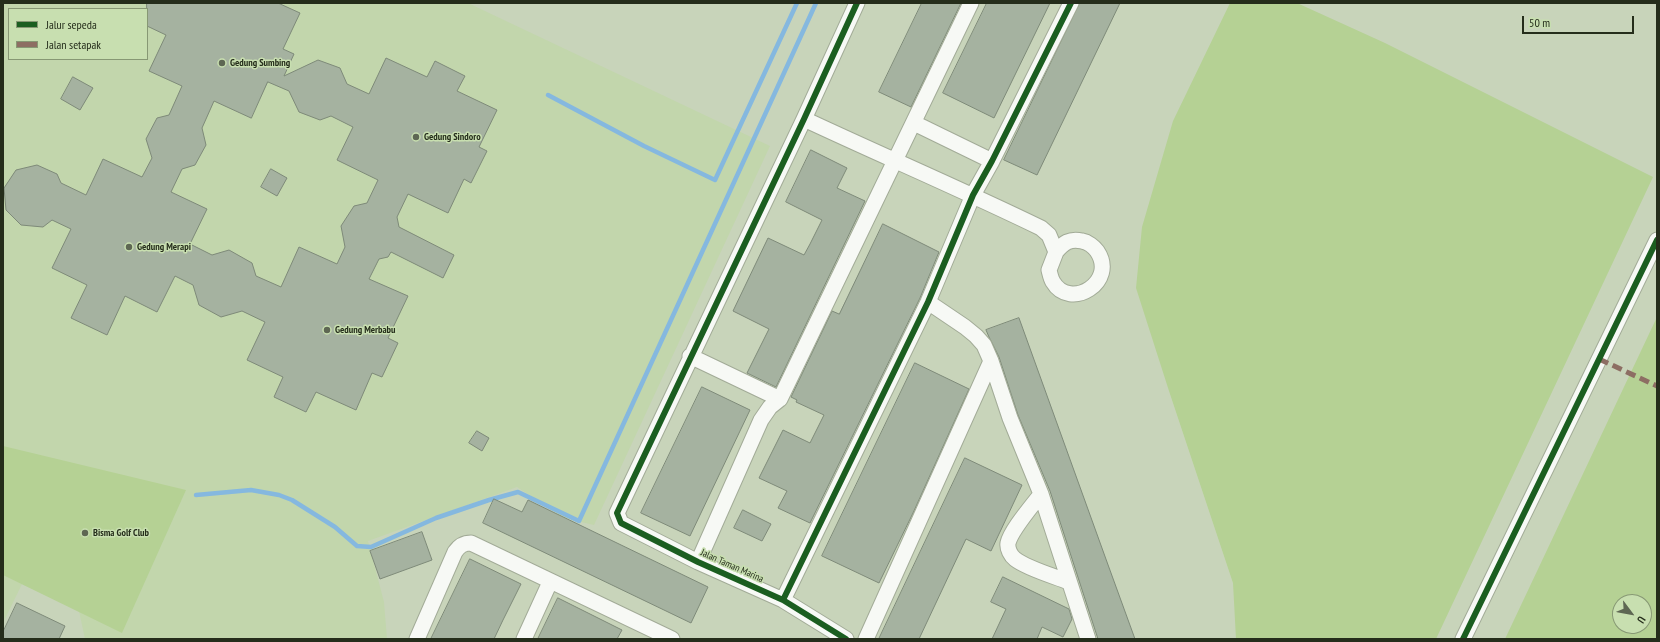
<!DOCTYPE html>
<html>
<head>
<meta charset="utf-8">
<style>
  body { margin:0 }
  #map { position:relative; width:1660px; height:642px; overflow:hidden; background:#c8d4ba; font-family:"PT Sans Narrow",sans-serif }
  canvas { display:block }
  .frame { position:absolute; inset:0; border:4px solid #252d1b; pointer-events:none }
  .legend { position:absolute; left:8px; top:8px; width:140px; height:52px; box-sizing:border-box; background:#c8dfb0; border:1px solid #879874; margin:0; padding:5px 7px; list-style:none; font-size:12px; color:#252d1b }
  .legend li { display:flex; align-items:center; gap:8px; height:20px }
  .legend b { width:20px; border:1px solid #879874 }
  .north { position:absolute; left:1612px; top:594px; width:40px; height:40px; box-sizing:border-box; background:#c8dfb0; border:1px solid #879874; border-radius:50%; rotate:122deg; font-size:11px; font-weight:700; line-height:16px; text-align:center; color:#252d1b }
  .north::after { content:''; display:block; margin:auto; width:14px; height:18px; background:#5e6753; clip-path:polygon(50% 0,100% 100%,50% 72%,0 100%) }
  .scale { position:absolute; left:1522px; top:16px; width:112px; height:18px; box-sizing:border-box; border:2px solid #252d1b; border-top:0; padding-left:5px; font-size:12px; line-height:14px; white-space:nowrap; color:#252d1b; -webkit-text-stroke:3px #c8dfb0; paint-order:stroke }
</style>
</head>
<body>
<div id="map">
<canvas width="1660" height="642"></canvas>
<div class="frame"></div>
<ul class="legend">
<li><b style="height:5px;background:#1b5e20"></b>Jalur sepeda</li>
<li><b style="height:5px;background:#8d6e63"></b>Jalan setapak</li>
</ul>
<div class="north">U</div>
<div class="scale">50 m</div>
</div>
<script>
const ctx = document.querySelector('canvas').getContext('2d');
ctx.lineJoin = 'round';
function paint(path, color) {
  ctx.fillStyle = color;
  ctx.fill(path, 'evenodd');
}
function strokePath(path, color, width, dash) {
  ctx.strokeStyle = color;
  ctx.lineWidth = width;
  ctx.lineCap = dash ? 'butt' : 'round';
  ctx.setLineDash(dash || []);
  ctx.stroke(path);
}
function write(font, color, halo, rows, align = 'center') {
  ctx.font = font + ' "PT Sans Narrow",sans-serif';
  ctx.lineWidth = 3;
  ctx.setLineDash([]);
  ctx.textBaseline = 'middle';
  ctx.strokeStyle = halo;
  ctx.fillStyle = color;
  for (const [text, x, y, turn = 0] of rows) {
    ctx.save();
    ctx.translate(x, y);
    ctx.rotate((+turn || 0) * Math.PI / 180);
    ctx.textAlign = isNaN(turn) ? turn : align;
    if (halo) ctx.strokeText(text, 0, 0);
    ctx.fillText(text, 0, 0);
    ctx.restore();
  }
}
paint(new Path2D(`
  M3,3H468L770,146L594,525L564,518L517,487L368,541L384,602L387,639H85L79,611L22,584L3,623ZM9,9H147V59H9Z`), '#c2d6ac');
paint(new Path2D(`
  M1230,3H1297L1385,43L1653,177L1436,639H1236L1233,583L1169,391L1136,288L1142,227L1173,121Z
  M1657,317V639H1505ZM1620,602H1644V626H1620Z
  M3,446L186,490L122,633L3,575Z`), '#b5d194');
strokePath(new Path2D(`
  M548,95L644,146L715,180L797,3
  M196,495L251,490L279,495L292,500L335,527L357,546L371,547L436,518L489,500L518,492L579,521L816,3`), '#85b8df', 4.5);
const building = new Path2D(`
  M147,3H278L300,13L283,49L294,54L284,76L318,60L340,68L347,84L369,94L386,58L427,77L435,61L465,76L457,91L497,110L479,147L487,151L471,183L464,179L448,213L408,194L397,217L399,227L454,255L443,278L391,252L388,257L379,259L369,279L408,296L388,338L398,343L382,377L372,373L356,410L316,392L306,412L274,397L283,377L247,360L265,322L242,311L221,317L199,305L193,285L175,276L157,312L125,296L107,335L71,318L87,285L52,268L71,229L52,220L43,227L21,225L6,210L4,188L16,170L37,165L57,174L61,183L86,195L103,159L142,177L152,158L146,139L157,118L169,115L182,86L149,71L166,35L147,26ZM268,82L289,91L299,112L320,120L331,116L353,127L337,160L378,180L367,203L354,206L341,226L345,247L337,264L299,247L281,287L256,276L252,263L229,250L212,255L190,244L207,209L171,192L182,169L195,165L206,145L202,128L214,101L251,118Z
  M922,3H961L911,107L879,92Z
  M987,3H1050L994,118L943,93Z
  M1080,3H1120L1037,175L1004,160Z
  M73,77L93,88L80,110L61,99Z
  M811,150L847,168L837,188L865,201L776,387L747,373L769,329L733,311L768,238L804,255L810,244L822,220L786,202Z
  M271,169L287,178L277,196L261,187Z
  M883,224L939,252L920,298L810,523L778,508L787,491L759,478L783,430L810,443L824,415L796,402L797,400L791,397L832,311L839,314Z
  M1019,318L1107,562L1135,639H1098L1050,491L1018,415L999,357L989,337L986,330Z
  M915,363L969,389L913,513L879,583L822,556Z
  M702,387L750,410L690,536L641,513Z
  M477,431L489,438L482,451L469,443Z
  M965,458L1022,485L999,534L991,551L966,539L919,639H879Z
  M494,499L522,512L528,500L708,587L691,623L483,523Z
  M743,510L771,524L762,541L734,528Z
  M422,532L432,560L380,579L370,551Z
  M470,559L521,584L503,620L494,639H431Z
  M1003,577L1069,609L1072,619L1063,637L1042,627L1037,639H992L1006,609L991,602Z
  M558,598L622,630L617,639H538Z
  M17,603L65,626L59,639H3V632Z`);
paint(building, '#a5b2a0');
strokePath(building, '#7e8a79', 1);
const minor = new Path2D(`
  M804,119C883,156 963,190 1041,228L1049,235L1056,252L1049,270C1050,274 1051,279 1053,282C1070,311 1118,282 1097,251C1094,247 1088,242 1082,241C1070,238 1063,243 1056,252
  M914,123L992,161
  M928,302L965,327L976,336L984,345L991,361L1010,418L1041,494L1088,639
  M690,356L780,399
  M1041,494C1032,506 1011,530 1008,543C1007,549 1011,556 1015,559C1028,569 1054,576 1069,582
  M698,562L761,420L770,407L780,399L971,3
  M783,600L928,302L973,195L992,161L1071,3
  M417,639L455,552C459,546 463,543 471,543L672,639
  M524,639L550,582
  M846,639L783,600L698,562L621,523L617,513L804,119L857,3
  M866,639L991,361
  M1463,639L1657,240`);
strokePath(minor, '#a2ab97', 17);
strokePath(minor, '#f7f9f5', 15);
strokePath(new Path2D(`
  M1599,359L1657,386`), '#8d6e63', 5, [10, 5]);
strokePath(new Path2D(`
  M783,600L928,302L973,195L992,161L1071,3
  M846,639L783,600L698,562L621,523L617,513L804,119L857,3
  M1463,639L1657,240`), '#1b5e20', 6);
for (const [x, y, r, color] of [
  [222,63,4,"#5e6753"],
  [416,137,4,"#5e6753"],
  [129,247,4,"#5e6753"],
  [327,330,4,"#5e6753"],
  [85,533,4,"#5e6753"]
]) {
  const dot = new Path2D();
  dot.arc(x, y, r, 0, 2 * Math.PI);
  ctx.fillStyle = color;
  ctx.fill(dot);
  strokePath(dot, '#c8dfb0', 1.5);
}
write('bold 10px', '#252d1b', '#c8dfb0', [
  ["Gedung Sumbing",230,63],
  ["Gedung Sindoro",424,137],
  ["Gedung Merapi",137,247],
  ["Gedung Merbabu",335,330],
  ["Bisma Golf Club",93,533]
], 'left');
write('10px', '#252d1b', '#c8dfb0', [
  ["Jalan Taman Marina",732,566,24]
]);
</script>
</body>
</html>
